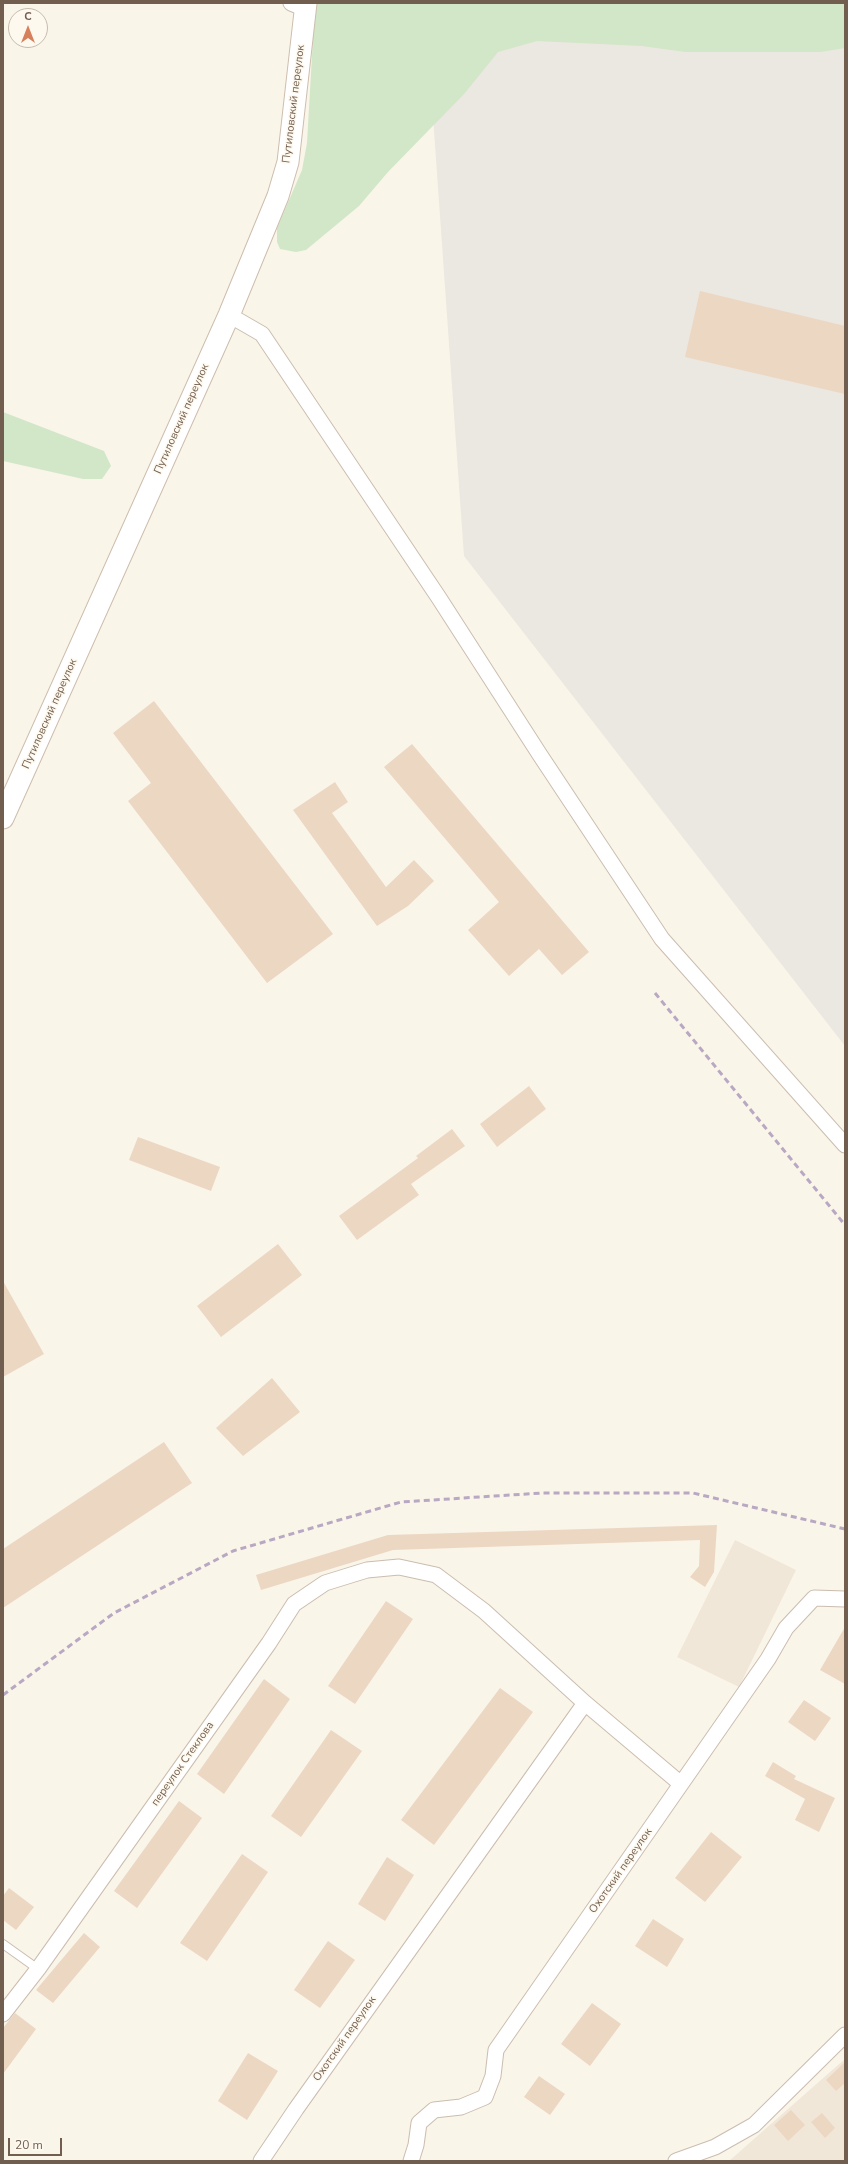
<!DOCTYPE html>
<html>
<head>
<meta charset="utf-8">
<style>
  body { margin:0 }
  #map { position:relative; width:848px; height:2164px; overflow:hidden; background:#faf5e9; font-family:"Nunito Sans",sans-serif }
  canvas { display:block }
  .frame { position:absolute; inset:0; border:4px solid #725e4f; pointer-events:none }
  .north { position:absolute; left:8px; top:8px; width:40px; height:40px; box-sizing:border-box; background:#fdf9ef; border:1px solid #c5bbaf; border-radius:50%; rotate:0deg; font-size:11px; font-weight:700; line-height:16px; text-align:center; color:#725e4f }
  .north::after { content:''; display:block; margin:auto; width:14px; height:18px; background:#d6805c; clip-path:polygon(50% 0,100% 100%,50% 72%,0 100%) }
  .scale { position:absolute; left:8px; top:2138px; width:54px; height:18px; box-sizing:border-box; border:2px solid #725e4f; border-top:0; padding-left:5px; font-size:12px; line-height:14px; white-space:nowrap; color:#725e4f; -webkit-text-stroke:3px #fdf9ef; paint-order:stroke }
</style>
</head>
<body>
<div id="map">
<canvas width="848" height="2164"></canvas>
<div class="frame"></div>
<div class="north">С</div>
<div class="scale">20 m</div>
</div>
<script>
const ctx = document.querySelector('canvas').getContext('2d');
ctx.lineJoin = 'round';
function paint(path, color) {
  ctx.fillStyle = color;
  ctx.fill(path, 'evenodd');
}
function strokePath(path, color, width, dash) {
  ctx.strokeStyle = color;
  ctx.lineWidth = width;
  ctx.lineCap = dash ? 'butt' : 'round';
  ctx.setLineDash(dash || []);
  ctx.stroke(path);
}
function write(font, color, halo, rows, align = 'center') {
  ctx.font = font + ' "Nunito Sans",sans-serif';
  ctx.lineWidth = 3;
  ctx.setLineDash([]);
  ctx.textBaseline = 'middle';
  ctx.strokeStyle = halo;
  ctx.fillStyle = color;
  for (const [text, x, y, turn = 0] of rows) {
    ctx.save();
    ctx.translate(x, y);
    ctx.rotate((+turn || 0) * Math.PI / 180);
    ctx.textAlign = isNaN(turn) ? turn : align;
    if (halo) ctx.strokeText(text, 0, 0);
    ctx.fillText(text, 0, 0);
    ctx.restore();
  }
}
paint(new Path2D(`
  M735,1540L796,1570L739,1687L677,1657Z
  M845,2059V2161H729L822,2079Z`), '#f1e7d8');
paint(new Path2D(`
  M425,3H845V1046L464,556Z`), '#ebe7e1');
paint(new Path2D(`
  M315,3H845V48L820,52H686L642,46L537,41L498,52L464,94L388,172L359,206L306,250L296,252L280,249L277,242V228L302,170L307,143Z
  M3,412L104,451L111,466L102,479H83L3,461Z`), '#d2e6c8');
paint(new Path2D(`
  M700,291L845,326V394L685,357Z
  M154,701L333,934L267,983L128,801L151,783L113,733Z
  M412,744L589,952L562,975L539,949L509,976L468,930L499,902L384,767Z
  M335,782L348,802L332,813L386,887L414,860L434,881L408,906L377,926L293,810Z
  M529,1086L546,1109L497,1147L480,1124Z
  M452,1129L465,1146L411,1184L419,1195L357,1240L339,1216L418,1158L416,1156Z
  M138,1137L220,1167L211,1191L129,1160Z
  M278,1244L302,1275L221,1337L197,1306Z
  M3,1281L44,1354L3,1377Z
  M272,1378L300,1412L243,1456L216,1428Z
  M164,1442L192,1483L3,1608V1549Z
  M717,1525L714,1572L705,1587L690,1577L699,1566L700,1540L393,1550L261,1590L256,1575L388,1535Z
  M386,1601L413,1619L355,1704L328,1686Z
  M845,1627V1684L820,1670Z
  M264,1679L290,1699L224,1794L197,1774Z
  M500,1688L533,1712L434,1845L401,1820Z
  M804,1700L831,1718L815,1741L788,1722Z
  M331,1730L362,1751L301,1837L271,1816Z
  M773,1762L796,1776L794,1779L835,1798L819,1832L795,1820L805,1799L765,1776Z
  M179,1801L202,1818L137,1908L114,1891Z
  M711,1832L742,1857L705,1902L675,1878Z
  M242,1854L268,1872L207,1961L180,1943Z
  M387,1857L414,1875L385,1921L358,1904Z
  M9,1888L34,1907L16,1930L3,1920V1896Z
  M653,1919L684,1939L667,1967L635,1946Z
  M84,1933L100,1947L53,2003L36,1990Z
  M328,1941L355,1960L320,2008L294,1990Z
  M592,2003L621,2024L590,2066L561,2044Z
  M15,2013L36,2029L3,2074V2028Z
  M248,2053L278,2071L247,2120L218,2101Z
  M845,2062V2083L836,2091L826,2080Z
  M539,2076L565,2094L550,2115L524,2097Z
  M791,2110L805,2125L788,2141L774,2125Z
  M822,2113L835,2128L825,2138L811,2122Z`), '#ecd7c3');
const service = new Path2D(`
  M3,1944L38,1969`);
const minor = new Path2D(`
  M291,3L306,9
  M229,315L262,334L439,598L540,755L662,939L845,1145
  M3,2014L38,1969L269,1643L294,1604L325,1583L367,1570L399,1567L436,1575L484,1611L585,1703L681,1784
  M261,2161L296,2109L585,1703
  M411,2161L416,2145L419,2123L434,2110L461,2107L485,2097L493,2076L496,2050L768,1659L786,1628L814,1598L845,1599
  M676,2161L715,2147L754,2125L845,2035`);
const secondary = new Path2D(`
  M3,818L229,315L278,196L288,162L306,3`);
strokePath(service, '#cbbdb0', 10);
strokePath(minor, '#cbbdb0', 17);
strokePath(secondary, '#cdbeae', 23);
strokePath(service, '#fff', 8);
strokePath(minor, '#fff', 15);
strokePath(secondary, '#fff', 21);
strokePath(new Path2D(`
  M655,993L845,1225
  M3,1695L114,1613L233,1551L401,1502L542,1493H693L845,1529`), '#b8a8c3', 3, [6, 4]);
write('11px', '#725e4f', '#fdf9ef', [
  ["Путиловский переулок",294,104,-83],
  ["Путиловский переулок",182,419,-66],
  ["Путиловский переулок",50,714,-66],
  ["переулок Стеклова",183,1764,-55],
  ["Охотский переулок",621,1871,-55],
  ["Охотский переулок",345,2039,-55]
]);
</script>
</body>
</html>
